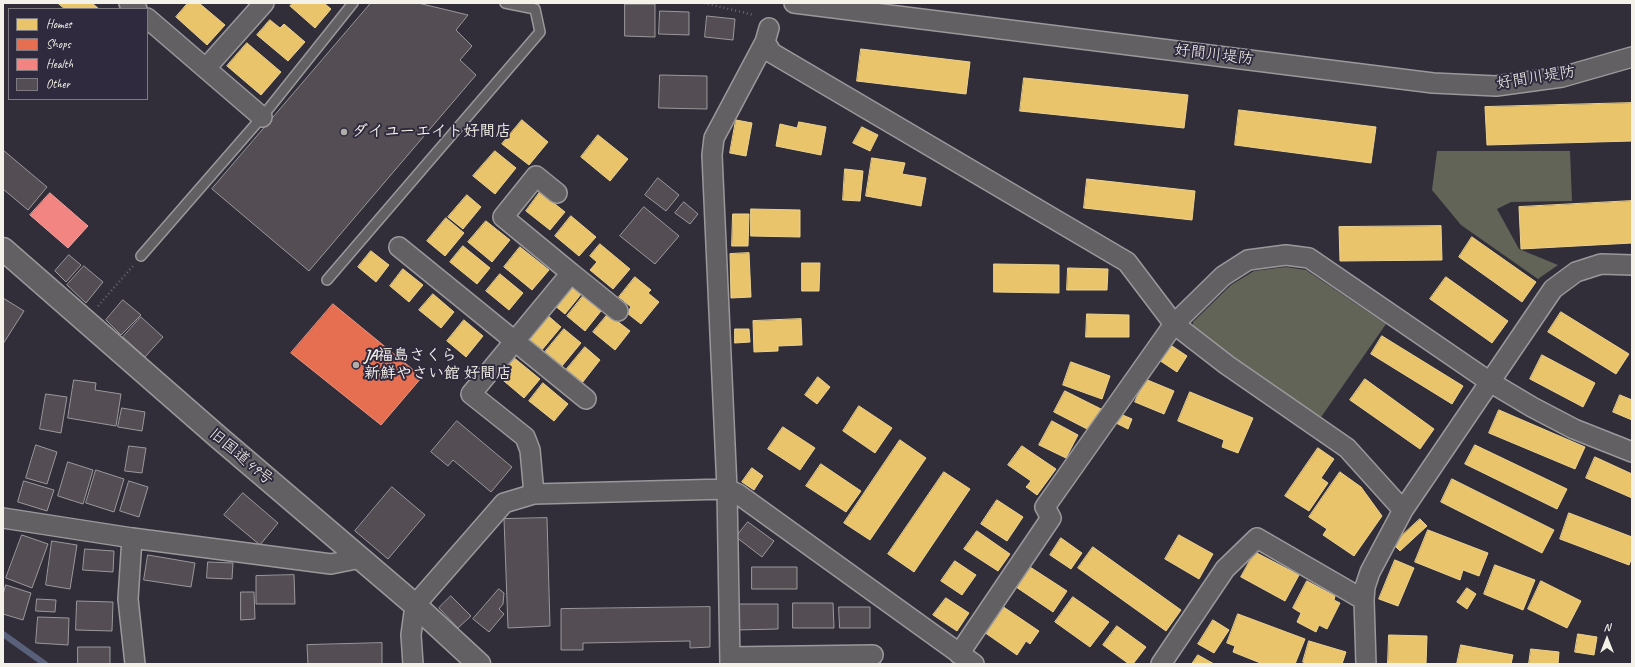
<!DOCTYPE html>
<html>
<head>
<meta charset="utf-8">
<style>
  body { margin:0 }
  #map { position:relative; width:1635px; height:667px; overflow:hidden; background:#312e39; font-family:Caveat,sans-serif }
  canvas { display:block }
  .frame { position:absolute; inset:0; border:4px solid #f4f1e8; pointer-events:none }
  .legend { position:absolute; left:8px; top:8px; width:140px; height:92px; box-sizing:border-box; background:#2f2a3d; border:1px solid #7e7a81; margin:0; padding:5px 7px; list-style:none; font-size:12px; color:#f4f1e8 }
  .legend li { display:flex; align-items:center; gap:8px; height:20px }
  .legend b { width:20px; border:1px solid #7e7a81 }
  .north { position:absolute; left:1587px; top:619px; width:40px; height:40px; -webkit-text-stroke:3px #2f2a3d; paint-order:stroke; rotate:0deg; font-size:11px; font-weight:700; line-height:16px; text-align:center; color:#f4f1e8 }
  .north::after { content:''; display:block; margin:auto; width:14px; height:18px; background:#f4f1e8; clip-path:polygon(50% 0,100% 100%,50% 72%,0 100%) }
</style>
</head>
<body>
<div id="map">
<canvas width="1635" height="667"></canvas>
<div class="frame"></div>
<ul class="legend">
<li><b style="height:11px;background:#e9c46a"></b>Homes</li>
<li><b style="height:11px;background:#e76f51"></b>Shops</li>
<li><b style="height:11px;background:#f28482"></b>Health</li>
<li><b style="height:11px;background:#544e54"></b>Other</li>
</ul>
<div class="north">N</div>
</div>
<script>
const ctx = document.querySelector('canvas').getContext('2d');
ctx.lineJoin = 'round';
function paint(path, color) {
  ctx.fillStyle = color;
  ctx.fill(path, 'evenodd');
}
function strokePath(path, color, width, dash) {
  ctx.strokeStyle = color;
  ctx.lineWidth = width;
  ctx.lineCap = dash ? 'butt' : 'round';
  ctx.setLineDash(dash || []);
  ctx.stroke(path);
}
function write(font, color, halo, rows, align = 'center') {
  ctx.font = font + ' Caveat,"Klee One",sans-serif';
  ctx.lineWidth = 4;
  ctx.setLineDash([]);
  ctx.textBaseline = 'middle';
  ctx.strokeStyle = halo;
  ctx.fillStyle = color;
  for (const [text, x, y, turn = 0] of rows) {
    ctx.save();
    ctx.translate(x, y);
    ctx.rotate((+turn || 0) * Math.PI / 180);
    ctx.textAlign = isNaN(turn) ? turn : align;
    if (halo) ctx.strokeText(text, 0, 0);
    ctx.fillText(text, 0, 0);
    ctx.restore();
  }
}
paint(new Path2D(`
  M1437,151H1570L1572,201L1511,202L1497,209L1519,249L1558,265L1538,279L1461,225L1432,190Z
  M1286,267L1306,270L1386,324L1319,420L1193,329V322L1231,285L1254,271Z`), '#626458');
const homes = new Path2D(`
  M58,3H92L99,9H65Z
  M188,3H199L225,25L207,45L176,17Z
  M293,3H324L331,9L315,28L290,6Z
  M270,20L280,28L284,24L305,42L288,61L257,35Z
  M247,43L281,72L261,95L227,66Z
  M861,49L970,62L966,94L857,81Z
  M1024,78L1188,95L1184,128L1020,111Z
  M1632,103V141L1487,145L1485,107Z
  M1239,110L1376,127L1371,163L1235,145Z
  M522,120L548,142L529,165L502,144Z
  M736,120L752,123L746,156L730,153Z
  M799,122L826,127L821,155L776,146L780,124L797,128Z
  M862,127L878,135L870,151L853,143Z
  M598,135L628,159L610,181L581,157Z
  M495,151L516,168L495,194L473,176Z
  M872,158L905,163L902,174L926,178L921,206L866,196Z
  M845,169L863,171L860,201L843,200Z
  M1087,179L1195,191L1192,220L1084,208Z
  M540,192L565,212L550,230L526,211Z
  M467,195L481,207L463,229L448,217Z
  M1632,201V243L1521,249L1519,207Z
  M751,209L800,210V237L751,236Z
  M733,214H749L748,246H732Z
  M571,216L596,237L579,256L555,236Z
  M446,218L464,233L445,256L427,241Z
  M486,221L510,240L492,262L468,242Z
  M1441,226L1442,260L1340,261L1339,227Z
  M1472,237L1536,282L1522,302L1459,257Z
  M600,244L630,269L613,289L590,270L597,262L590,256Z
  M463,246L490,268L477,284L450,262Z
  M520,247L549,270L532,290L504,267Z
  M371,251L389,265L376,282L358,267Z
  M749,253L751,297L731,298L730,254Z
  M802,263H820L819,291H802Z
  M994,264L1059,265V293L994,292Z
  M1068,268L1108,269L1107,290H1067Z
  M403,269L423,285L409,302L390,286Z
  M500,274L523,293L509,310L486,291Z
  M635,277L651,290L648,293L659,302L641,324L627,313L631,307L619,297Z
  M1446,277L1508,321L1492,343L1430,299Z
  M571,284L582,293L565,314L554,305Z
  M433,294L454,312L441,328L419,310Z
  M583,296L601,311L585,331L567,316Z
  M1561,312L1629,354L1616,374L1548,332Z
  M546,314L561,327L541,351L526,339Z
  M608,314L630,331L615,350L593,332Z
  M1087,314L1129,315V337H1086Z
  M801,319L802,345L778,346V351L754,352L753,321Z
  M464,320L483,336L466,357L447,341Z
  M564,329L581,343L562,366L545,352Z
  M735,329H749L750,342L735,343Z
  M1382,336L1463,386L1452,404L1371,354Z
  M1169,344L1187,356L1177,372L1159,360Z
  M585,347L600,360L582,383L566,370Z
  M1542,355L1595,383L1583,407L1530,379Z
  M513,357L540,379L524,398L498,376Z
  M1071,362L1110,376L1102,399L1063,385Z
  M818,377L830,387L817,404L805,395Z
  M1145,379L1174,391L1164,414L1135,402Z
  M1365,379L1434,429L1420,449L1350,400Z
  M543,383L568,404L554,421L529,401Z
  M1065,391L1101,409L1091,431L1054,412Z
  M1190,392L1253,418L1238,453L1222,447L1224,440L1178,421Z
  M1620,395L1632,400V420L1613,412Z
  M859,406L892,428L875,453L843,431Z
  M1499,410L1585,447L1575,469L1489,433Z
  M1118,413L1132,419L1128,429L1114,422Z
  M1052,421L1078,435L1066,458L1039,445Z
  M783,427L815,448L800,470L768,449Z
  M900,440L926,458L870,540L844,523Z
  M1475,445L1567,489L1557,509L1465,464Z
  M1022,446L1056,469L1037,495L1026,487L1031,481L1008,465Z
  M1318,448L1334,459L1321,478L1328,483L1309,511L1285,496Z
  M1595,457L1632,474V498L1586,478Z
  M821,464L861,491L846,512L806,486Z
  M752,468L763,476L754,490L742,482Z
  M944,472L970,489L914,572L888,554Z
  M1340,472L1361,487L1382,516L1354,556L1323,535L1327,529L1309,517Z
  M1452,479L1554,530L1542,553L1441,502Z
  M997,500L1023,517L1007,541L981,524Z
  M1569,513L1632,537V557L1629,565L1560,539Z
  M1420,519L1427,526L1400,551L1393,544Z
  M1428,530L1488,553L1479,576L1463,570L1460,580L1415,562Z
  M977,531L1010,554L998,571L964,549Z
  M1179,535L1213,554L1199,579L1165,559Z
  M1061,538L1082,553L1071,569L1050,555Z
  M1093,547L1181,610L1166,631L1078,568Z
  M1255,552L1299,575L1285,601L1241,577Z
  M1395,560L1414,568L1398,606L1379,599Z
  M955,561L976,575L962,595L941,581Z
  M1495,565L1535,580L1523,610L1484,594Z
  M1030,567L1067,591L1053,612L1016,587Z
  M1307,581L1335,596L1334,600L1340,603L1327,629L1319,625L1316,632L1297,622L1301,613L1293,608Z
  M1541,581L1581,601L1567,628L1528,609Z
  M1467,588L1476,594L1467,609L1457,602Z
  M1073,597L1109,622L1090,647L1055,622Z
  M946,598L969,613L957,631L933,615Z
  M1002,606L1039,631L1030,644L1026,641L1017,655L984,632Z
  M1238,614L1305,639L1295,664H1263L1233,652L1235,646L1227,643Z
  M1213,620L1229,630L1214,653L1198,644Z
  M1117,626L1146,647L1133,664H1129L1103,645Z
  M1578,634L1597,637L1594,655L1575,652Z
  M1389,635L1427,636L1426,664L1388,663Z
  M1309,641L1346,652L1342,664H1311L1303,662Z
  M1461,645L1513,655L1511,664H1457Z
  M1531,649L1559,652L1558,664H1529Z
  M1198,655L1214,664H1192Z`);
paint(homes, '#e9c46a');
strokePath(homes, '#ecd290', 1);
const shops = new Path2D(`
  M333,304L422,377L381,425L291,353Z`);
paint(shops, '#e76f51');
strokePath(shops, '#eb967e', 1);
const health = new Path2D(`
  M50,193L88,226L68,248L30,215Z`);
paint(health, '#f28482');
strokePath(health, '#f3a5a1', 1);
strokePath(new Path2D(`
  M3,634L45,664`), '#586179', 6);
const building = new Path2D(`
  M371,3H418L468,15L456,30L472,46L460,60L476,75L309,271L212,189Z
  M625,4H655V37L625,36Z
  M660,11L689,12V35L659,34Z
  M707,16L735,19L733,40L705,37Z
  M660,75L707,76V109L659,108Z
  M3,150L47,187L28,210L3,189Z
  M658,178L679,195L666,211L645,195Z
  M684,202L698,214L690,224L675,213Z
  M644,207L679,236L655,264L620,236Z
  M69,255L81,265L66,282L55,271Z
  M84,266L103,282L86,303L67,285Z
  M3,298L24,311L3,344Z
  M123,300L141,315L121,335L106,320Z
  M141,317L163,337L145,357L123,337Z
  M74,380L96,383L95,390L121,394L116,426L68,418Z
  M46,394L67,397L61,433L40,429Z
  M122,408L145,412L142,431L118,427Z
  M457,421L512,467L491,492L453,460L448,466L431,452Z
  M36,445L57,452L47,484L26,478Z
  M129,446L146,448L142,473L125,471Z
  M68,462L93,470L83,504L58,496Z
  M96,470L124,479L114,512L86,503Z
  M24,481L54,490L47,511L18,502Z
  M129,481L148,487L139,517L120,511Z
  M392,487L425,515L388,559L355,531Z
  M243,493L278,523L260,545L224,515Z
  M547,518L550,626L508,628L504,519Z
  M748,522L774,541L762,557L736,537Z
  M22,535L48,544L32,588L6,578Z
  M52,541L77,545L70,589L46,585Z
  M85,549L114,551L113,572L83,570Z
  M148,555L195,563L191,587L144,580Z
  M208,562L233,563L232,579L207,578Z
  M752,567H797V589H752Z
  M294,575L295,604H256V576Z
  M6,585L31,593L23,620L3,614V595Z
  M499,589L504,593L503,604L499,609L504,614L489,632L473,619Z
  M241,592H254L255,619L241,620Z
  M451,596L471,616L458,628L439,608Z
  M37,599L56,600L55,612L36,611Z
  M77,601L113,602L112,631L76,630Z
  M793,603H833L834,628H793Z
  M737,604H778V629L737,630Z
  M710,607V647L690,648V641L583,643V650H561V609Z
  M839,607H870V628H840Z
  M38,617L69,618L68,645L36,643Z
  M382,643V664H308L307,645Z
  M78,647H110V664H78Z`);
paint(building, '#544e54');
strokePath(building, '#9a989b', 1);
const lane = new Path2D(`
  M141,256L262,117L353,3
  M327,280L540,32L535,9L505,3`);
const street = new Path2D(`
  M129,3L137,9
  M794,3L1433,83L1496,86L1562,77L1632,57
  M147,18L262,117
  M765,42L772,53L1127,262L1174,324L1227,365L1347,448L1403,510
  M206,68L264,3
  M399,247L586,399
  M571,273L618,311
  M534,494L530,450L525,437L471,394L571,273L503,217L536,176L557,193
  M3,518L132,538L331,564L361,558
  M132,538L128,599L135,664
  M959,654L1051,518L1045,507L1174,324L1223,276L1248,260L1286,255L1309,258L1490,382L1532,407L1574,429L1632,452
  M730,657L873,655
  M413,664L411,635L415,605L504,503L534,494L727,489L738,494L974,664
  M730,664L727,489L712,155L714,138L765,42L769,28
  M1161,664L1225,569L1257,538L1364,600
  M1366,664L1364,600L1365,587L1370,572L1403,510L1553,289L1576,272L1601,264L1632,265`);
const secondary = new Path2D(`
  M3,249L217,436L415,605L479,664`);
strokePath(lane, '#9a989b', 12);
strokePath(street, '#9a989b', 22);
strokePath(secondary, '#9a989b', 25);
strokePath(new Path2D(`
  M704,3L754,15
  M98,306L133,266`), '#68666b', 2.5, [1, 3]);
strokePath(lane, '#626063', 9);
strokePath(street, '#626063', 19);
strokePath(secondary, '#626063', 22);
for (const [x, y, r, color] of [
  [344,132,4,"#b0adab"],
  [356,365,4,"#b0adab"]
]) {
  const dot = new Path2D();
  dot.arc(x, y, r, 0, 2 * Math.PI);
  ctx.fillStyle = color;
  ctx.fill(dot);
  strokePath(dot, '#2f2a3d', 1.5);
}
write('16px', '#f4f1e8', '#2f2a3d', [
  ["好間川堤防",1214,55,7],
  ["好間川堤防",1536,78,-9],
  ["旧国道49号",241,457,40]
]);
write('bold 16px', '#f4f1e8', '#2f2a3d', [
  ["ダイユーエイト好間店",352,132],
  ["JA福島さくら",364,356],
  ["新鮮やさい館 好間店",364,374]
], 'left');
</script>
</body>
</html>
